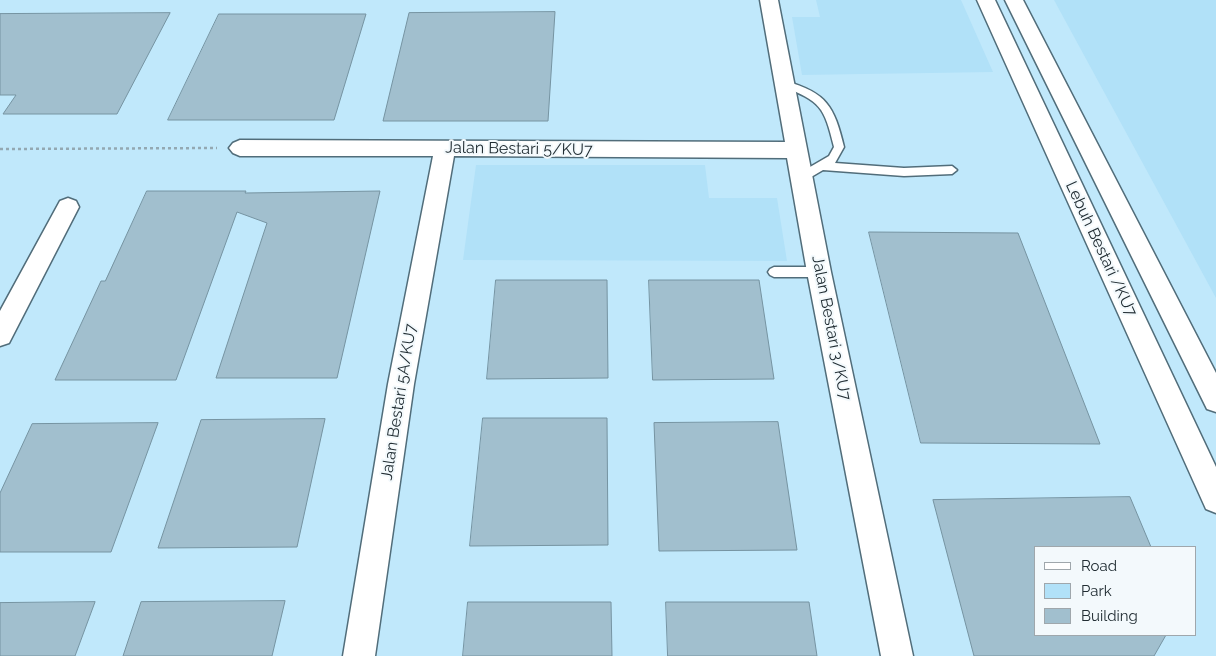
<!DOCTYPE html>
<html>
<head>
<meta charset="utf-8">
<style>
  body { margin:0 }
  #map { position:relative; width:1216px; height:656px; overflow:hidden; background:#d6f0fc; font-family:Raleway,sans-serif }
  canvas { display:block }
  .legend { position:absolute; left:1034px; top:546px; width:162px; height:90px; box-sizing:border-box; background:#f3f9fc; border:1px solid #9fa7ac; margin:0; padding:6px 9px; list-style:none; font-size:15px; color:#212d33 }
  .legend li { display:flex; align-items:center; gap:10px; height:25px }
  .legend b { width:25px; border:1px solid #9fa7ac }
</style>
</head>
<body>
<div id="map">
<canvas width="1216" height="656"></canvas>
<ul class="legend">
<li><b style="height:6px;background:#fff"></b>Road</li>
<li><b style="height:14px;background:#b1e1f8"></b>Park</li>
<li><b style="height:14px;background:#a1bfce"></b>Building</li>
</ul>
</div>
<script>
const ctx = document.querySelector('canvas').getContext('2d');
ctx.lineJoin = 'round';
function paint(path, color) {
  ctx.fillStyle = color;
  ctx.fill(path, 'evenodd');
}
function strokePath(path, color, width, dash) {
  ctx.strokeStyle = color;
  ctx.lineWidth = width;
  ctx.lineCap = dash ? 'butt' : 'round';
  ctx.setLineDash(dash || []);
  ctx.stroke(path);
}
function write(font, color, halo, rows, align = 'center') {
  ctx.font = font + ' Raleway,sans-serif';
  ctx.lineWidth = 4;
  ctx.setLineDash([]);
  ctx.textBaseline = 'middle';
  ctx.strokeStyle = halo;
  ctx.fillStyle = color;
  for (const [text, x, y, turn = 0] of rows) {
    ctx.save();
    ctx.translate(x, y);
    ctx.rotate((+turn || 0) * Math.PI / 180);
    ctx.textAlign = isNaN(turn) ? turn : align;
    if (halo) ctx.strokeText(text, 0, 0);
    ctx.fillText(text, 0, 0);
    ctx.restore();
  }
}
paint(new Path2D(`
  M0,0H1216V656H0ZM1035,547H1195V635H1035Z`), '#c0e8fb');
paint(new Path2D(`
  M816,0H961L993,72L802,75L792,17H820Z
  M1054,0H1216V298Z
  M476,165H705L709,198H777L787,261L463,260Z`), '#b1e1f8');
const building = new Path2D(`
  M555,12L548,121H383L409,13Z
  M170,13L117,114H3L16,95H0V14Z
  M219,14H366L334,120H168Z
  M147,191H246L245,193L380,191L337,378H216L267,223L237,212L176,380H55L101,281H105Z
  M869,232L1018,233L1100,444L921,443Z
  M496,280H607L608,378L487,379Z
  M649,280H759L774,379L653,380Z
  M483,418H607L608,545L470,546Z
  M325,419L297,547L158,548L201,420Z
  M778,422L797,550L659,551L654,423Z
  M158,423L111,552H0V493L32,424Z
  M1130,497L1151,547H1035V635H1166L1154,656H974L933,500Z
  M285,601L272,656H123L141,602Z
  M95,602L75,656H0V603Z
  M468,602H611L612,656H463Z
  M666,602H809L817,656H668Z`);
paint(building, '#a1bfce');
strokePath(building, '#7694a2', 1);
const service = new Path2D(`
  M785,81C827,93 834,106 844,147L835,163L904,168L952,166L957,170L952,174L904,176L823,170L806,180H798L797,177L798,174L829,156L834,147C824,106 821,102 782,86L780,84Z
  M774,267H819L823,269L825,272L823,275L819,277H774L770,275L768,272L770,269Z`);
const minor = new Path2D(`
  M760,0H778L831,272L913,656H881L807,272L787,158L454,156L414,384L375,656H343L388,384L433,156H240L233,153L229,148L233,143L240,140L785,142Z
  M977,0H995L1216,467V513L1206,509Z
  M1005,0H1023L1216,373V412L1207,409Z
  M68,198L76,201L79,207L9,343L0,346V311L60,201Z`);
strokePath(service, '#516d7a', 3);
strokePath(minor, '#516d7a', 3);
strokePath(new Path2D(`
  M0,149L217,148`), '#93a8b2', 2.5, [3, 3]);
paint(service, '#fff');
paint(minor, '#fff');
write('16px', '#212d33', '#f3f9fc', [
  ["Jalan Bestari 5/KU7",519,149,1],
  ["Lebuh Bestari /KU7",1101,249,65],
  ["Jalan Bestari 3/KU7",831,328,79],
  ["Jalan Bestari 5A/KU7",399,402,-81]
]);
</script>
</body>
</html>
